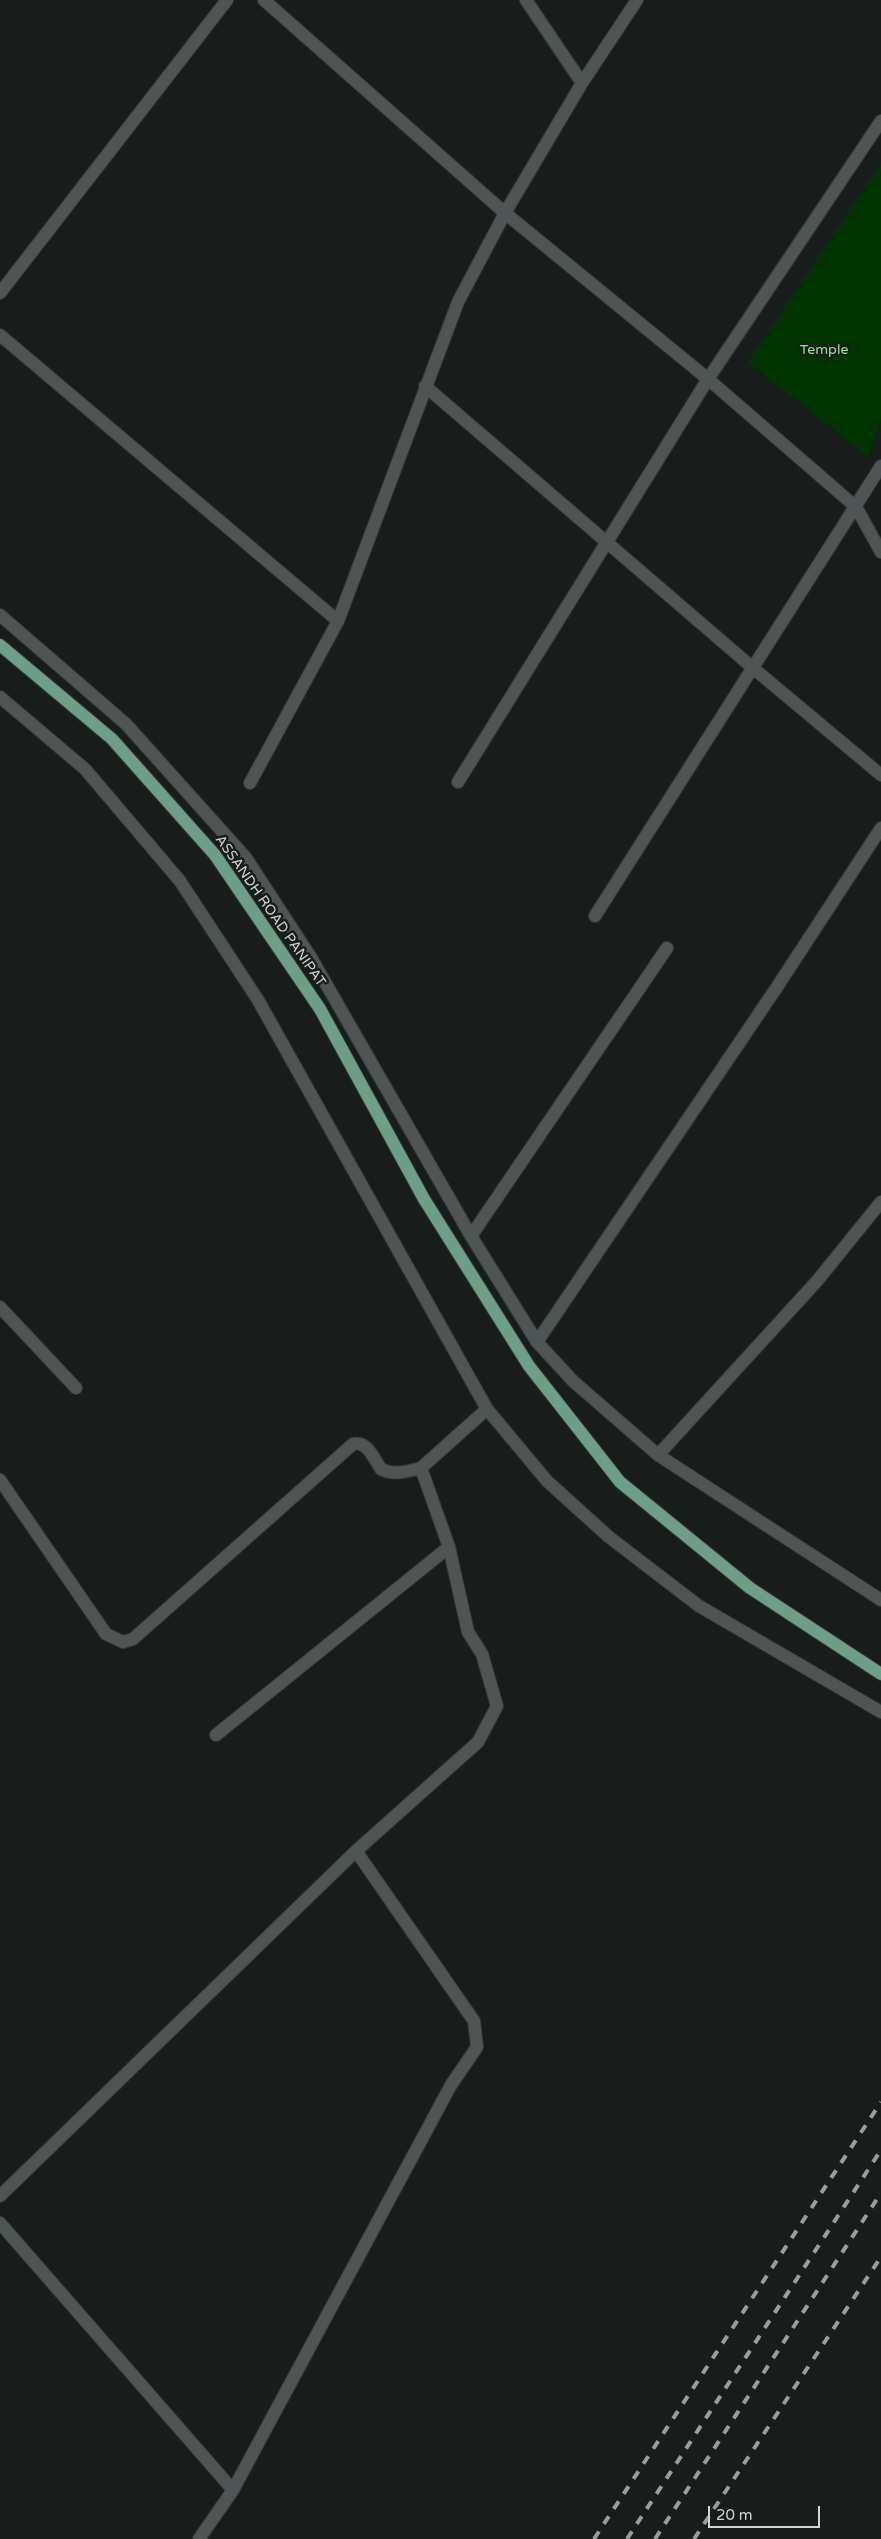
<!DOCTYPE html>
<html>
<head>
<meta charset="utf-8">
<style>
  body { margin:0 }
  #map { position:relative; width:881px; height:2539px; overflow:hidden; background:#181d1c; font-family:"Varela Round",sans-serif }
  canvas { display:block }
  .scale { position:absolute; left:708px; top:2506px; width:112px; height:22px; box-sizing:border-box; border:2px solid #d0d4d3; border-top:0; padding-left:6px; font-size:15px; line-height:18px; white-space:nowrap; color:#d0d4d3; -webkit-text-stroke:4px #181d1c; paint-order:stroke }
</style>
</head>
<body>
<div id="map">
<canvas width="881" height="2539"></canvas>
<div class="scale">20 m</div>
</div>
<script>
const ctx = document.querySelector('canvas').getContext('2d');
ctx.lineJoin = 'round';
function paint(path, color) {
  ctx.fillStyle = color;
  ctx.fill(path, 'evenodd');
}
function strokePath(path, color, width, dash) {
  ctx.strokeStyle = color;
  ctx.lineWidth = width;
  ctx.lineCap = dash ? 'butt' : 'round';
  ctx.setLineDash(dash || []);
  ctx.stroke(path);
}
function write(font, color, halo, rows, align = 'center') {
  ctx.font = font + ' "Varela Round",sans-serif';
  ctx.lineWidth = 5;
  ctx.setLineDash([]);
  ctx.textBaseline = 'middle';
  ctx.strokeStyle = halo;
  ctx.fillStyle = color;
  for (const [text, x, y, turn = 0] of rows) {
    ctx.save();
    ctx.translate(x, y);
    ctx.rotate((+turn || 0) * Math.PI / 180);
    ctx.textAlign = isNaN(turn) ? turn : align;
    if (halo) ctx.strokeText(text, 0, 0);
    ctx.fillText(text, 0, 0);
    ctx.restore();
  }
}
paint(new Path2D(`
  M881,163V418L868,456L748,362Z`), '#003500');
const minor = new Path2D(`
  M264,0L505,213L708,379L856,507L881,552
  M526,0L582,83
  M0,293L227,0
  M0,335L338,621
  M425,386L753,668L881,775
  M0,615L126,724L246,858L310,956L471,1236L537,1342L573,1381L658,1455L881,1600
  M0,697L85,769L180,881L258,1000L487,1409L421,1468L449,1547L468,1632L482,1654L497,1706L478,1742L356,1851L0,2196
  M458,782L708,379L881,121
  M250,783L338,621L458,302L505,213L582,83L637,0
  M595,916L881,466
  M471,1236L667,948
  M0,1307L76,1388
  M537,1342L777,987L881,828
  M487,1409L547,1481L609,1537L699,1606L881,1712
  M658,1455L817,1281L881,1202
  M0,1480L106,1634L123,1642L133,1639L353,1444C367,1440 374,1459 381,1469C394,1476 408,1471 421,1468
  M216,1735L449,1547
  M0,2223L233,2490
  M199,2539L233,2490L451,2085L477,2047L474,2021L356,1851`);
const major = new Path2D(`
  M0,645L112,739L215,855L320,1009L424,1199L529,1366L620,1482L750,1588L881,1674`);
strokePath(minor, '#353938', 14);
strokePath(major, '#353938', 14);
strokePath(minor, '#4f5554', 12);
strokePath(major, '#6c9e88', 12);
strokePath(new Path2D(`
  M594,2539L881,2102
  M627,2539L881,2150
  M655,2539L881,2193
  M694,2539L881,2257`), '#999d9c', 4, [9, 9]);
write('14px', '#97e790', '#181d1c', [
  ["Temple",824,350]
]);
write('14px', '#d0d4d3', '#181d1c', [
  ["ASSANDH ROAD PANIPAT",270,911,55]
]);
</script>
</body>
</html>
